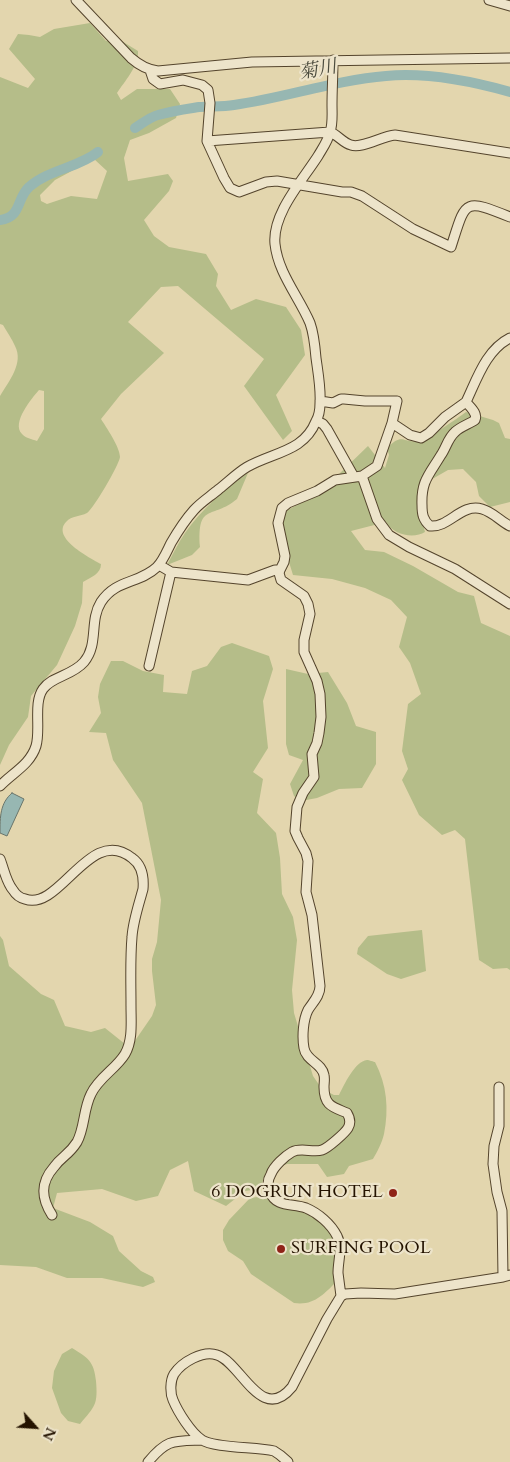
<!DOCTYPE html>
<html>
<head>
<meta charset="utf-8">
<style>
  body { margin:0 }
  #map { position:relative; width:510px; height:1462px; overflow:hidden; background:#e3d6ae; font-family:Cardo,serif }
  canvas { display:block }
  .north { position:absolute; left:10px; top:1402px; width:50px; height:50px; -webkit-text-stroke:4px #ede4ca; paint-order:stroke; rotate:116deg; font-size:14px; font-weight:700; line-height:20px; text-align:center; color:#241300 }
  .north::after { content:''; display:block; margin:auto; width:18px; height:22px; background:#241300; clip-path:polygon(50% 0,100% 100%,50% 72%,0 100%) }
</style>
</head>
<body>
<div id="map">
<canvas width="510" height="1462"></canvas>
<div class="north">N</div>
</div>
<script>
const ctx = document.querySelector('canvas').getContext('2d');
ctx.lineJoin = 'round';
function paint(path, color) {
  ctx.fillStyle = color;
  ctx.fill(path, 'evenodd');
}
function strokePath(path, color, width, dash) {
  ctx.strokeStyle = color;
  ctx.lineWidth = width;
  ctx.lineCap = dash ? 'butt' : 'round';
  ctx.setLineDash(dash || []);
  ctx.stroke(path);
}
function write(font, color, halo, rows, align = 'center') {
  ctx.font = font + ' Cardo,"Noto Serif JP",serif';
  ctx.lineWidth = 4.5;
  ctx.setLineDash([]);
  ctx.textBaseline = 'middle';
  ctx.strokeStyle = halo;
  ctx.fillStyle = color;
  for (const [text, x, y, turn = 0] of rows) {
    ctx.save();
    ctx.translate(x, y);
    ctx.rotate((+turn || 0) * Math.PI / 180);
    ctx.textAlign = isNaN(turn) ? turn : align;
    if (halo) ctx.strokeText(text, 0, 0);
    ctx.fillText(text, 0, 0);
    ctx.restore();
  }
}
paint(new Path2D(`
  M90,23L106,41L120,40L138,51C139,66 124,82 117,93L121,100L137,89H170L180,104L176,118L149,133L130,140L124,158L128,181L168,174L173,181L169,191L144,220L154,236L169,247L206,254L218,274L216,286L231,310L256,299L286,307L301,330L305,355L276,395L292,431L283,440L244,386L264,359L178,286L161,287L128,322L164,353L121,394L101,419C106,427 120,447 120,457C119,465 94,508 87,513C80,517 72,515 66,522C51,538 90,558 101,564C101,574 91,577 83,582L82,603L75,626L57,665L31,696L28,717L9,745L0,765V396C9,381 24,363 15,346C12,339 7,332 3,325L0,324V77L28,88L35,79L9,49L18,34L29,35L40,37L54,29ZM94,159L107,171L97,199L71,196L47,204L41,201L40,195L55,180ZM39,390L44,391V429L37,441C32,439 25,438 22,434C11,423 32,398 39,390Z
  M466,412L493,420L499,423L505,438L510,439V502L490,507L479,496L476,482L463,469L448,470L427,482L418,504L425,532C414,539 393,535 386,522L351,531L365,550L384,552L413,566L458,592L474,596L481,623L510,636V970L507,968L493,969L479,960L465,839L455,830L442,835L419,815L402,780L408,769L402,751L408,704L421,694L410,663L399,647L407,617L391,600L365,588L332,579L293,575L275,517L306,500L337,476L368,446L385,468L389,455L387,448C403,432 401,443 419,441C426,440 458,418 466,412Z
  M248,473L237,499C212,520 197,502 200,547L192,555L167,565C173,554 178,543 185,533C201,510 224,489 248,473Z
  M232,643L269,656L273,669L263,701L268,748L253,772L263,779L257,813L276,833L280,858L282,894L293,917L297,940L292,990L294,1013L313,1076L322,1089L334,1095H339C344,1085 355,1061 367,1060C369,1060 374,1062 375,1062C387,1085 389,1109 384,1134C382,1143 377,1152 373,1159L349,1166L344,1174L327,1177L318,1164H287L266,1172L260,1189L245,1191L226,1206L194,1191L188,1161L170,1170L158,1196L136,1201L102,1189L57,1193L53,1208L90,1222L113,1236L119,1251L141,1271L153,1277L155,1282L143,1287L102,1278H67L36,1267L0,1265V936L3,940L9,966L41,994L54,1000L65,1026L91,1032L105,1028L130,1048L152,1016L156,1005L152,971V959L157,942L161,900L142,803L113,760L106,733L89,732L101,713L98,697L100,684L111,661H123L143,671L164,675L163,692L187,694L192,671L207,666L221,647Z
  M286,669L308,674L328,672L347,703L356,726L376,732V764L362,788L339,789L317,798L301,801L294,796L290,784L303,760L289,755L286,744Z
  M422,930L426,971L401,979L387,974L357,954L358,948L368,936Z
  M265,1196C284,1205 322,1215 332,1235C338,1247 336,1267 337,1281C324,1294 314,1306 294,1303L251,1274L243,1261L228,1251L223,1240V1230L229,1220L250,1198Z
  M72,1348C88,1358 94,1361 96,1381C98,1405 95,1406 80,1424L68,1421L61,1413L52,1388L54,1371L62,1354Z`), '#b5bd89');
const water = new Path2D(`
  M12,793L24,799L7,836L0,833C0,817 0,803 12,793Z`);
paint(water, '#97b7b2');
strokePath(water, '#69756b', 1);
strokePath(new Path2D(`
  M135,128C143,123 150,117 158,115C171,111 186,109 199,107C211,106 222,107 234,105C285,98 335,80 386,76C428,72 471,81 510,92
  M0,220C22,217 16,199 29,187C50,169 78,168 98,152`), '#97b7b2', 10);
const minor = new Path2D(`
  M76,0L131,58C139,65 147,70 158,71L252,62L510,58
  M489,0L510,6
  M150,70L153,79L160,84L183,80L202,85L208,90L210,103L207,141L224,178L230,188L239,192L266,182L277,181L342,192H351L362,196L413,229L451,247C466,200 463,198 510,217
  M207,141L330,132C338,135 343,143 351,145C362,149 382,136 395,135L510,153
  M510,338C486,350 477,379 466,402C470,407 478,413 475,420C469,424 460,427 455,432C448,438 446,448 441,455C429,475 421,481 422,505C422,514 423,520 430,526C449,528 461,503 482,509C493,512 500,521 510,526
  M317,421L323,424L327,429L354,477
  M392,423L410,435L421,438L429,433L445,417L466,402
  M362,476L377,519L389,535L409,547L455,569L510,604
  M159,565L171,572L248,580L275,570H280L279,573L281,580L304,596L308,604L310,614L304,640V652L317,681L320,694L321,717L319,733L317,743L312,754L314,777L303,793L297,807L295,831L298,838L306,853L308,861L306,892L312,915L320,986C320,996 313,1002 308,1010C303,1020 302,1037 304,1048C306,1061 322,1063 324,1075C325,1079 324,1083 324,1087C324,1106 333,1107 347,1113C350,1118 351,1123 348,1128C345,1133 328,1148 322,1150C313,1153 301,1147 292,1152C285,1156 274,1166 271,1174C268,1179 267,1186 270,1192C276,1208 293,1203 306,1208C318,1213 331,1224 337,1236C343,1248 338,1260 338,1273C339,1281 340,1288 341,1296
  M280,570L284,562L285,556L278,523L282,508L288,503L317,491L335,480L362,476L377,466L392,423L397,401H365L344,399H341L333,403L320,401
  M149,666L171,572
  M0,786C12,773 30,765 36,746C41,729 33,703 43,689C52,676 72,676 84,662C99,644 89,621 101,602C116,579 139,584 157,567C163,561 167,551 171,543C178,531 185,520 194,510C201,502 211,496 219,489C228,482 237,473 247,467C273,452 304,452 316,421C319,416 320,409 320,403C321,388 318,373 316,358C315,346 314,334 310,323C299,297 278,273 275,244C272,214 302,181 318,156C322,149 328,141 330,132C333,124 332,114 332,105C332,90 333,75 333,60
  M0,859C4,869 6,882 13,890C16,895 20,898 25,899C60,912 90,824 132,858C142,865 144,877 143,889C139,904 133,921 132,937C130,960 131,983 131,1006C131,1022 133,1040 125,1054C116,1069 99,1077 91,1094C83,1110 85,1127 77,1142C69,1155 62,1156 54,1167C40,1183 41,1198 52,1215
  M499,1087V1126L494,1146L493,1164L497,1192L502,1211L503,1277
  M148,1462C167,1439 173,1441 202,1440
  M288,1462L280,1455L274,1451C257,1447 214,1448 202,1440C191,1433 178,1412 173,1400C170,1393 170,1381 174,1374C182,1362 203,1350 217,1355C241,1362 261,1425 292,1387L327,1319L341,1296L345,1294L361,1293L395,1294L503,1277L510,1275`);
strokePath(minor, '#54442c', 11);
strokePath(minor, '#ede4ca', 9);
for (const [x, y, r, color] of [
  [393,1193,5,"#8f2418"],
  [281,1249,5,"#8f2418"]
]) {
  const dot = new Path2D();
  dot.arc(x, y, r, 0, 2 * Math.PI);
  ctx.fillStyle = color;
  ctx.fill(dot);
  strokePath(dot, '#ede4ca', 2);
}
write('18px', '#241300', '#ede4ca', [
  ["6 DOGRUN HOTEL",383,1193],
  ["SURFING POOL",291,1249,"left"]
], 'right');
write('italic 19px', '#4c4c3e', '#ede4ca', [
  ["菊川",318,71,-11]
]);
</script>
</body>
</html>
